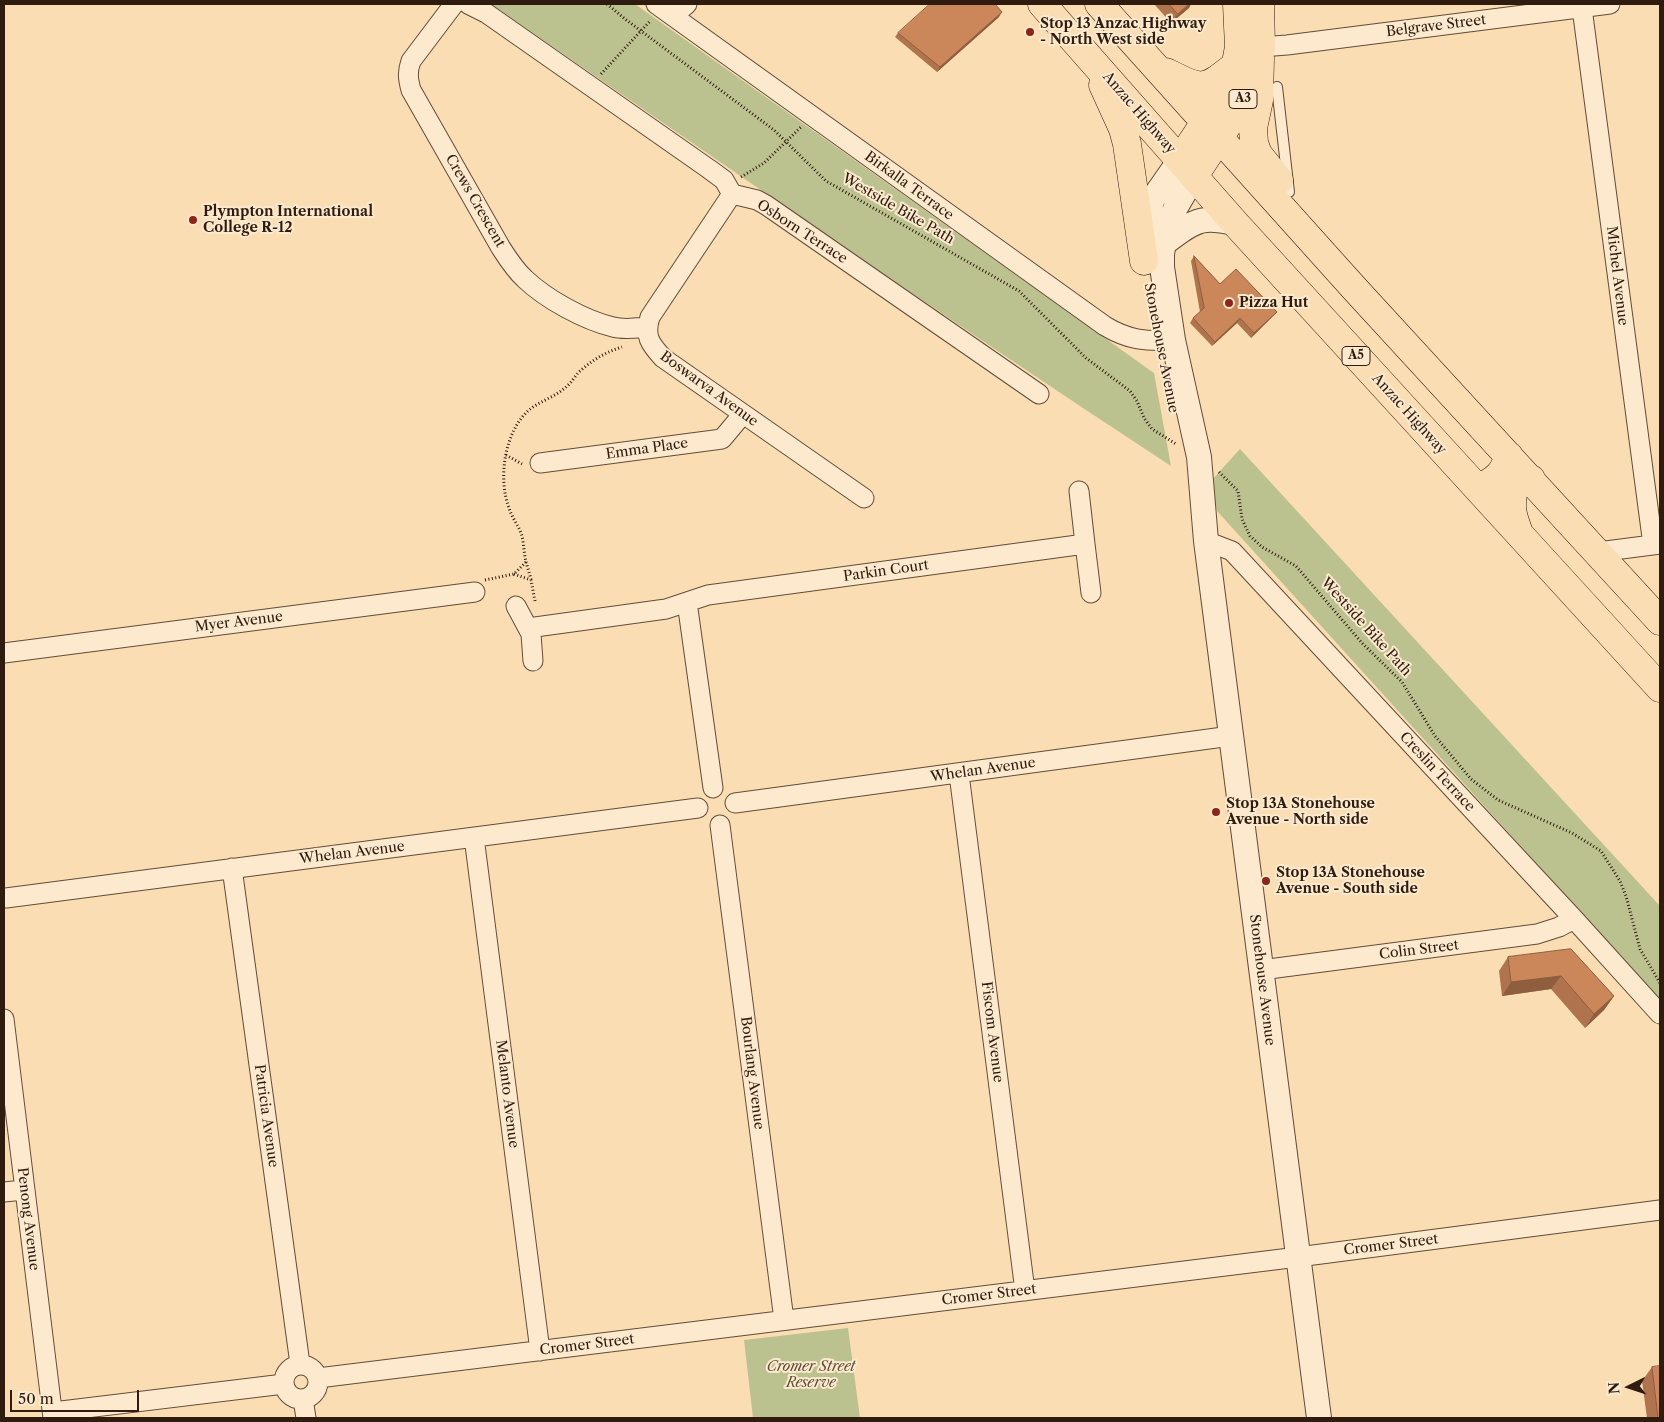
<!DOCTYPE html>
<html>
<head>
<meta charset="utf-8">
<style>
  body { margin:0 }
  #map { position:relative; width:1664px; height:1422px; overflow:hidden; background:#fbddb4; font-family:"Libre Caslon Text",serif }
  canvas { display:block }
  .frame { position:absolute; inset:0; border:5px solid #301c0f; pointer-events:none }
  .north { position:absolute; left:1604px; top:1362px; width:50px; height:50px; -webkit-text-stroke:4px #fce9ce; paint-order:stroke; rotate:266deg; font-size:14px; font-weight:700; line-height:20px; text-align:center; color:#301c0f }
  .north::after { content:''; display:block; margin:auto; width:18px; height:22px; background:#301c0f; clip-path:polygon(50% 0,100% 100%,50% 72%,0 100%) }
  .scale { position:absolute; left:10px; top:1390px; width:129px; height:22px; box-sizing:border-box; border:2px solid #301c0f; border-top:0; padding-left:6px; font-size:15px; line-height:18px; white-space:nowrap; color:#301c0f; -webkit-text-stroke:4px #fce9ce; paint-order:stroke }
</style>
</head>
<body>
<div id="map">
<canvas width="1664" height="1422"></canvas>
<div class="frame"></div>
<div class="north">N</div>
<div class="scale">50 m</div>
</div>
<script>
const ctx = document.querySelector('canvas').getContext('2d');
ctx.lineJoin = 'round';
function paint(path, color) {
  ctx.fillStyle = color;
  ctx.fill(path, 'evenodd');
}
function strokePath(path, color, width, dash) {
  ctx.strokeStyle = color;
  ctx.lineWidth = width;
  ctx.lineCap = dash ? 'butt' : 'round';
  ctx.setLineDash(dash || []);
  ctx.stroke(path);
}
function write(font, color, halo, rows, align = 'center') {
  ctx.font = font + ' "Libre Caslon Text",serif';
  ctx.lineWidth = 4;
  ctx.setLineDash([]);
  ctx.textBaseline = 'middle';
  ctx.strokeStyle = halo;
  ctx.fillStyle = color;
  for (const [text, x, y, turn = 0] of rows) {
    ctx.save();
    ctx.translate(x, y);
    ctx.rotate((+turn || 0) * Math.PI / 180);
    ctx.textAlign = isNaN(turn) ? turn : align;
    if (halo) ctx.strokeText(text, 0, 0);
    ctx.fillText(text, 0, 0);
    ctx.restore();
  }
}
paint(new Path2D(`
  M491,4H635L1154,373L1171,466C942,316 717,160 491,4Z
  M1240,449L1660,906V1000L1217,511L1210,482Z
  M848,1328L860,1418H753L744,1340Z`), '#bcc28f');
const service = new Path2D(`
  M1277,87L1289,192`);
const minor = new Path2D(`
  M454,4L411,61C407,72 408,79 411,90L501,248C508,259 515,270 525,279C546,299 584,320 613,327C624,330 636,328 648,327
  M468,4L486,13L709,169L724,180L732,194L757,200L766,205L1039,394
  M656,4L1105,326C1128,340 1147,342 1173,340
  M1582,8L1653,545
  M673,16L687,4
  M1261,47L1287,45L1610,4
  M732,194L650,317C644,336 650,344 663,358L864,498
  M540,463L722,439L743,414
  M1206,541L1232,551L1574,919L1660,1014
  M1085,544L1091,593
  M1598,552L1660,544
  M687,602L713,788
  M516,606L531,634L533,661
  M528,628L666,609L708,595L1085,544L1079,491
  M4,653L475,592
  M959,774L1025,1291
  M735,803L1231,736
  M720,825L784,1320
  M474,837L540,1351
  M232,868L300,1364
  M6,898L698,808
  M1261,970L1537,934L1559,927L1574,919
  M4,1019L53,1418
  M4,1192L24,1190
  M284 1382a17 17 0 1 1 34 0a17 17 0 1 1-34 0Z
  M318,1378L1298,1257L1660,1210
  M303,1399L306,1418
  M53,1412L284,1384`);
const tertiary = new Path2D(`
  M1194,176L1176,207L1166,230L1162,254V267L1173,340L1199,457L1206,541L1319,1418
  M1144,237L1152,200L1180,160
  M1163,244C1176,235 1191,221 1206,220C1215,219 1225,221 1235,223`);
const trunk = new Path2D(`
  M1042,4L1235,223L1660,688
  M1099,4L1354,288L1660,621
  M1260,58L1259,100L1253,128L1254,143L1258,154L1279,180
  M1166,72C1204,91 1203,91 1237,64
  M1103,85L1123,129L1127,144L1144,261
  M1180,160L1223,95L1234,74L1239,47L1237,4
  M1194,176L1236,112L1254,77L1261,47L1260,4
  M1478,489C1495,480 1503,475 1509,456
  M1519,533C1512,514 1510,509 1514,488L1522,482L1531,479`);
strokePath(service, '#634c38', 12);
strokePath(minor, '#634c38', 21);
strokePath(tertiary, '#634c38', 26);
strokePath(trunk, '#301c0f', 29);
strokePath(new Path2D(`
  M607,4L625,19L774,130L826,181L1019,291L1086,358L1130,391L1137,401L1144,418L1152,429L1176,444
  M601,74L651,20
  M741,177L764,163L801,127
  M506,455L522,464
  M1219,472L1238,491L1242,519L1250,536L1262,547L1296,566L1362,643L1402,682L1435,736L1471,779L1498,800L1572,833L1601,851L1620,881L1626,896L1640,949L1660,983
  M526,562L531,579
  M514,574L531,580L535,601
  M485,580L514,574L526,562C524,554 524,545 522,536C519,526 512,518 509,508C498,479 504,433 528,411C539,401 556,397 567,386C572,382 575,376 579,372C592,360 606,352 622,347`), '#301c0f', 3, [1, 2.5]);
strokePath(service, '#fce9ce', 10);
strokePath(minor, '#fce9ce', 19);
strokePath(tertiary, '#fce9ce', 24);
strokePath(trunk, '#fbddb4', 28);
paint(new Path2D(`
  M1154,4H1191L1189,8L1171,23Z
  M999,17L937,72L895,37L898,33Z
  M1194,256L1220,284L1277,312L1251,338L1237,323L1212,346L1190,323L1193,318L1200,312L1191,261Z
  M1571,949L1614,996L1604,1010L1585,1028L1551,989L1502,996L1499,971L1508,957Z
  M1652,1367L1660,1418H1647L1642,1381Z`), '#af744d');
paint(new Path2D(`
  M1189,4H1191L1189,8L1171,23L1178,14Z
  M1002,12L999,17L937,72L940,67Z
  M1277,312L1251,338L1254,333Z
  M1240,318L1237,323L1212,346L1215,342Z
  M1561,976L1551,989L1502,996L1511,982Z
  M1614,996L1604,1010L1585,1028L1594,1014Z`), '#8e5e3e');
const building = new Path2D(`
  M930,4H995L1002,12L940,67L898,33Z
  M1169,4H1189L1178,14Z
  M1194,256L1220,284L1236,269L1277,312L1254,333L1240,318L1215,342L1193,318L1204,308Z
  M1571,949L1614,996L1594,1014L1561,976L1511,982L1508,957Z
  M1660,1366V1418H1658L1652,1367Z`);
paint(building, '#cb8759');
strokePath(building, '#8e5e3e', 1);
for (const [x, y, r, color] of [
  [1030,32,5,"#8f2418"],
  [193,220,5,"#8f2418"],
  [1229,303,5,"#8f2418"],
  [1216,812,5,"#8f2418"],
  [1266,881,5,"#8f2418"]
]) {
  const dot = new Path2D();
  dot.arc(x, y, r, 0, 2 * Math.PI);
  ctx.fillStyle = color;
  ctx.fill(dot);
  strokePath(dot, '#fce9ce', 2);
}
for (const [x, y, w] of [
  [1243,99,28],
  [1356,356,28]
]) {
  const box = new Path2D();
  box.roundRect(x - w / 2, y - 9.5, w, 19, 4);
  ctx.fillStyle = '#fce9ce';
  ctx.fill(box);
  strokePath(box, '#301c0f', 1);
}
write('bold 12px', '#301c0f', null, [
  ["A3",1243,99],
  ["A5",1356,356]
]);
write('bold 14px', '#301c0f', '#fce9ce', [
  ["Stop 13 Anzac Highway",1040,24],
  ["- North West side",1040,40],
  ["Plympton International",203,212],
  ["College R-12",203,228],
  ["Pizza Hut",1239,303],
  ["Stop 13A Stonehouse",1226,804],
  ["Avenue - North side",1226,820],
  ["Stop 13A Stonehouse",1276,873],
  ["Avenue - South side",1276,889]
], 'left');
write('14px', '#301c0f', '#fce9ce', [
  ["Belgrave Street",1436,26,-7],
  ["Anzac Highway",1139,113,49],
  ["Birkalla Terrace",909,186,36],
  ["Crews Crescent",475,201,60],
  ["Westside Bike Path",898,209,30],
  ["Osborn Terrace",802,232,33],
  ["Michel Avenue",1617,276,83],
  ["Stonehouse Avenue",1161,348,79],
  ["Boswarva Avenue",709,389,36],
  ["Anzac Highway",1409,414,48],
  ["Emma Place",647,449,-8],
  ["Parkin Court",886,571,-8],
  ["Myer Avenue",239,622,-7],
  ["Westside Bike Path",1366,627,48],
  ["Whelan Avenue",983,770,-8],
  ["Creslin Terrace",1437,772,47],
  ["Whelan Avenue",352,853,-7],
  ["Colin Street",1419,950,-7],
  ["Stonehouse Avenue",1262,980,83],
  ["Fiscom Avenue",992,1032,83],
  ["Bourlang Avenue",752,1073,83],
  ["Melanto Avenue",507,1094,83],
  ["Patricia Avenue",266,1116,82],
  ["Penong Avenue",28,1219,83],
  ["Cromer Street",1391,1245,-7],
  ["Cromer Street",989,1295,-7],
  ["Cromer Street",587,1345,-7]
]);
write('italic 14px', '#5a4e35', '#fce9ce', [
  ["Cromer Street",811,1367],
  ["Reserve",811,1383]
]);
</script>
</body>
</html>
